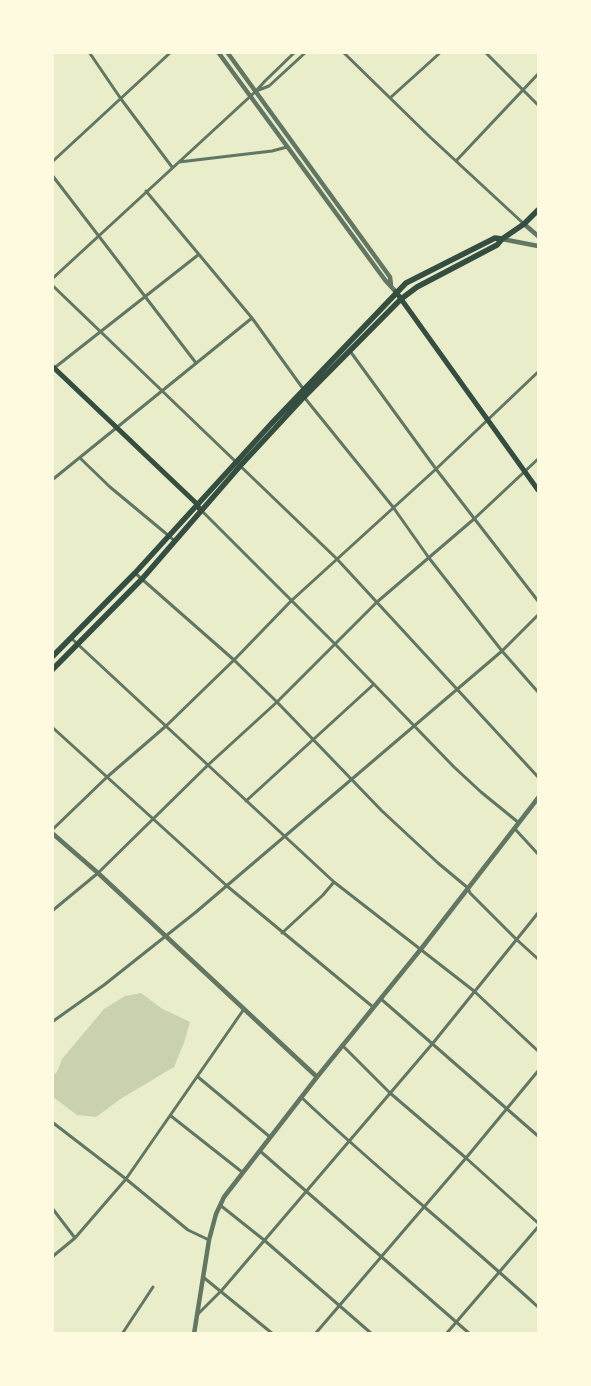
<!DOCTYPE html>
<html>
<head>
<meta charset="utf-8">
<style>
  body { margin:0 }
  #map { position:relative; width:591px; height:1386px; overflow:hidden; background:#e9edc9; font-family:Overpass,sans-serif }
  canvas { display:block }
  .frame { position:absolute; inset:0; border:54px solid #fefae0; pointer-events:none }
</style>
</head>
<body>
<div id="map">
<canvas width="591" height="1386"></canvas>
<div class="frame"></div>
</div>
<script>
const ctx = document.querySelector('canvas').getContext('2d');
ctx.lineJoin = 'round';
function paint(path, color) {
  ctx.fillStyle = color;
  ctx.fill(path, 'evenodd');
}
function strokePath(path, color, width, dash) {
  ctx.strokeStyle = color;
  ctx.lineWidth = width;
  ctx.lineCap = dash ? 'butt' : 'round';
  ctx.setLineDash(dash || []);
  ctx.stroke(path);
}
paint(new Path2D(`
  M141,993L161,1008L190,1022L184,1043L174,1067L122,1098L96,1117L77,1115L53,1097V1075L57,1072L62,1059L104,1009L125,996Z`), '#cad2ad');
strokePath(new Path2D(`
  M89,52L121,99L172,167
  M343,52L430,137L524,224
  M485,52L538,105
  M256,91L269,86L306,52
  M390,98L441,52
  M456,161L538,74
  M52,162L171,52
  M179,162L272,151L287,147
  M52,175L196,363
  M146,191L252,318L304,390
  M52,279L255,92L265,81L295,52
  M52,285L337,559L538,777
  M350,351L436,469L538,601
  M53,369L198,255
  M304,397L393,507L429,558L502,651L538,692
  M80,458L110,487L175,541
  M52,480L252,318
  M201,510L335,644L454,767L481,792L519,823
  M135,573L234,660L277,702L382,811L438,863L468,888L470,893L516,939L538,959
  M71,638L334,882L474,991L538,1051
  M52,727L227,886L373,1007
  M246,801L374,684
  M515,829L538,854
  M52,830L107,777L166,726L234,660L291,601L436,469L538,372
  M52,911L98,873L208,765L277,702L377,602L474,519L538,459
  M282,933L323,895L334,882
  M381,999L538,1136
  M52,1022L104,985L196,912L502,651L538,615
  M342,1045L390,1093L466,1158L538,1223
  M198,1077L270,1137
  M301,1097C378,1170 461,1236 538,1307
  M171,1116L242,1172
  M52,1122L126,1179L188,1230L209,1240
  M260,1151L470,1334
  M220,1205L264,1240L372,1334
  M52,1208L75,1238
  M52,1257L75,1238L126,1179L244,1009
  M203,1277L273,1334
  M198,1314L222,1290L433,1043L538,913
  M122,1334L153,1287
  M315,1334L466,1158L538,1071
  M446,1334L538,1227`), '#617663', 3);
strokePath(new Path2D(`
  M218,52L385,280L396,292
  M227,52L390,277L391,285
  M524,224L538,236
  M502,239L538,246
  M52,833L98,873L317,1077
  M194,1334L209,1240L216,1214L224,1197L317,1077L421,949L538,798`), '#617663', 4.5);
strokePath(new Path2D(`
  M396,292L538,490
  M52,366L197,504L200,510`), '#344e41', 5);
strokePath(new Path2D(`
  M52,657L135,573L271,424L406,283L495,238L502,239
  M52,670L142,579L241,465L304,397L401,299L417,287L497,245L502,239L524,224L538,210`), '#344e41', 5.5);
</script>
</body>
</html>
